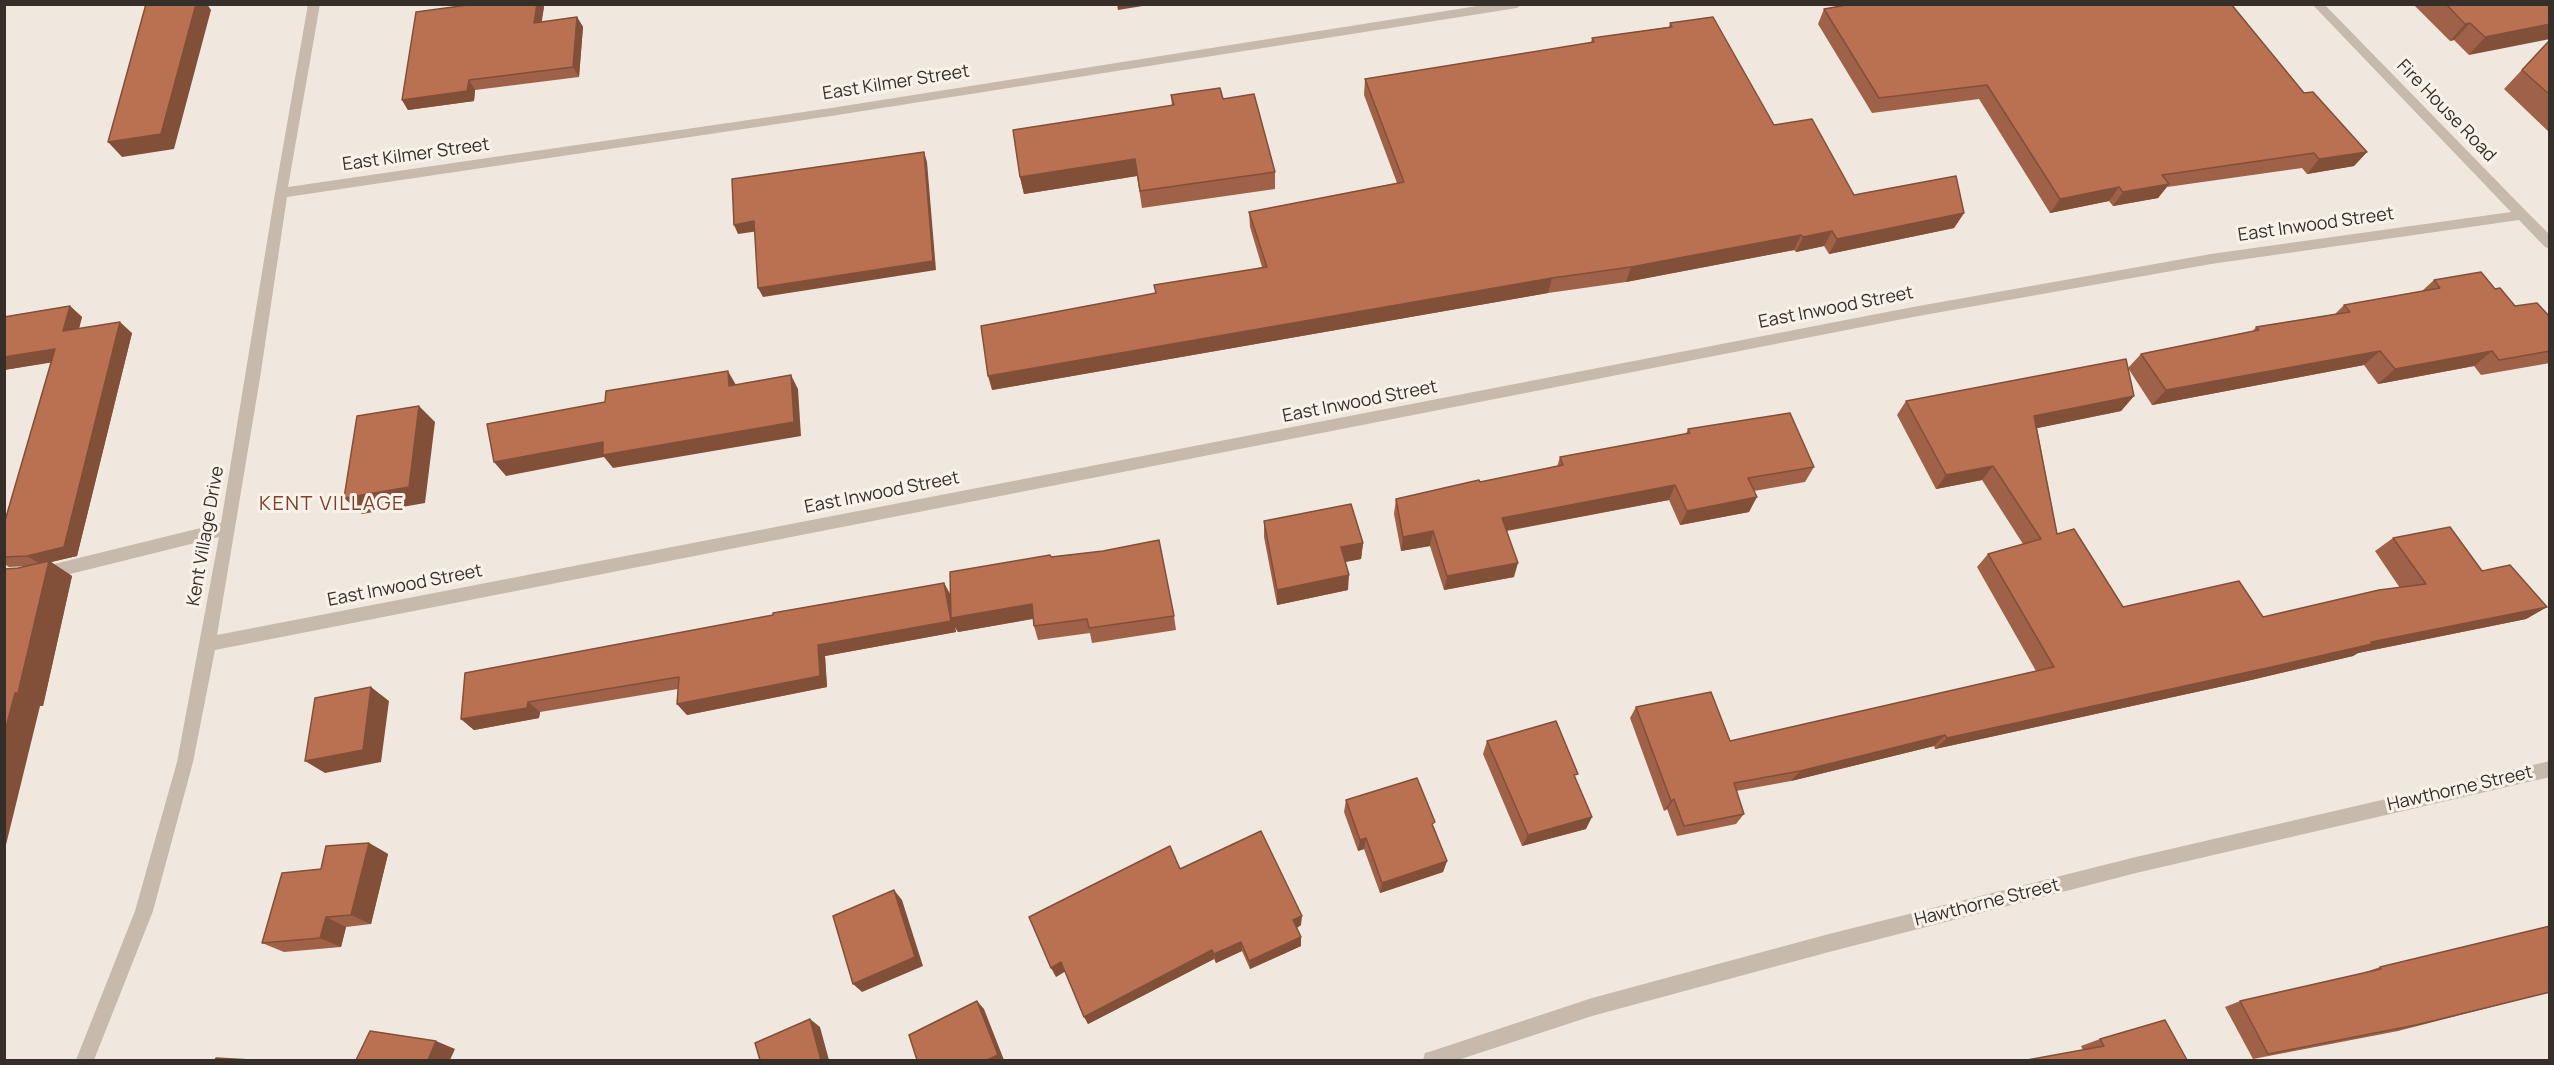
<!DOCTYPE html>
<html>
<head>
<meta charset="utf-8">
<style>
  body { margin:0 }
  #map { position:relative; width:2554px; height:1065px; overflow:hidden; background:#f0e8de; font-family:Manrope,sans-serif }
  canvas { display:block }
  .frame { position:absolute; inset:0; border:6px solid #352e29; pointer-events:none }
</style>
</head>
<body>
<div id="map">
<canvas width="2554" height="1065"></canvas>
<div class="frame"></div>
</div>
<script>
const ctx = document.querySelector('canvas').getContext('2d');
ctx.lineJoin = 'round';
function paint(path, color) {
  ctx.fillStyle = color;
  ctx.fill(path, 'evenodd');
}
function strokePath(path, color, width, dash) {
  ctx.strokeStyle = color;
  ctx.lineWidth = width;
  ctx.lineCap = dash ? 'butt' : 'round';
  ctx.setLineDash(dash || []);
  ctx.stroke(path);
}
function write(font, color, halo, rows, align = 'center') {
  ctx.font = font + ' Manrope,sans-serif';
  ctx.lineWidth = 6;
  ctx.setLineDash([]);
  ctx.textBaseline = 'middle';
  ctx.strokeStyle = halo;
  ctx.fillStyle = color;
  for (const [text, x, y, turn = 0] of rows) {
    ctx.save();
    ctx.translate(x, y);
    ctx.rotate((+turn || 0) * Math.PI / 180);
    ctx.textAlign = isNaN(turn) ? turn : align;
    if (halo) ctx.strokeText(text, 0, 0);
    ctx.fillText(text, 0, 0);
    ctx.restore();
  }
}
paint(new Path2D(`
  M308,4H320L288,187L831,108L1490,4H1522L1517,8L831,116L287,197L260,378L217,635L1913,307L2211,254L2511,212L2312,4H2324L2527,212L2550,235V249L2545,247L2519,220L2211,264L1913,317L215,650L193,762L153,911L94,1060H76L135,911L177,762L219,537L42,581L4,584V570L42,567L221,523L275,193Z
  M2550,761V777L2136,873L1829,952L1592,1016L1458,1060H1423L1425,1053L1432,1051L1592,998L1829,934L2136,857Z`), '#c7b9ab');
paint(new Path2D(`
  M475,4H542L544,7L541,22L577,17L583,27L579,77L475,90L474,101L408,110L402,100Z
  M2413,4H2550L2469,55L2454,40L2450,41Z
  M1824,9L2304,93L2367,152L2354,166L2307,174L2302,168L2167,187L2158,198L2113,206L2109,201L2050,213L1979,99L1872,113L1818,24Z
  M1670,23L1774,125L1854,195L1964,213L1954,228L1829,254L1824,246L1796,252L1794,250L1626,282L1548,293L992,390L1155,293L1262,267L1250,227L1249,212L1397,183L1364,95L1365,79L1591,43L1592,38L1669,27Z
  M2548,42L2550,43V133L2504,89Z
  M1171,95L1223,99L1275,172V189L1142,208L1137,176L1024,194L1020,177L1172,106Z
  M2434,280L2495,289L2515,306L2550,317V363L2481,375L2474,366L2378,384L2364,365L2152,405L2128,368L2141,354L2253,331L2256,327L2335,314L2344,305L2422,291Z
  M70,306L82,317L79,329L132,333L77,556L51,562L72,576L43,706H40L18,568L28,566L9,567L4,564V524L51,362L4,370V317Z
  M2134,396L2121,411L2037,428L2057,534L2123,607L2263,617L2400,588L2375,551L2393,538L2482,571L2547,607L2526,619L2358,653L2353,656L2251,680L1935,749L1934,746L1791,781L1736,791L1744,814L1736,824L1677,836L1667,809L1664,811L1630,718L1636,707L1730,741L2036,671L1977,567L1988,554L2023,544L1982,480L1936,489L1897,415L1906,401Z
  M1688,429L1814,467L1805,482L1754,491L1749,512L1680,525L1669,500L1507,531L1514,577L1444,590L1430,546L1401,551L1394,514L1396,499L1557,467L1560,457L1686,434Z
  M1264,521L1363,543L1361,559L1345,562L1348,590L1277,605L1264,537Z
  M1051,557L1174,616L1176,630L1092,643L1090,633L1038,640L1034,626L1033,619L958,632L955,627L956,632L825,656L827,687L687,715L677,704L678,689L540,712L539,718L474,730L461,719L944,583L950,594L951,602Z
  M1487,741L1575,779L1586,829L1522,846L1483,754Z
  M1346,800L1434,827L1447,861L1443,872L1380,893L1364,849L1358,851L1344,812Z
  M369,843L388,854L371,924L346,927L341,947L284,952L262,943L321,869Z
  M1180,869L1301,925L1297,928L1301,937V946L1250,969L1242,951L1216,963L1214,959L1088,1024L1065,971L1056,977Z
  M2380,967L2550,992L2398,1031L2253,1059L2225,1007L2240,1001L2363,973Z
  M2100,1039L2187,1060L2083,1050L2081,1046Z`), '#9f6147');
paint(new Path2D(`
  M196,4H207L211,10L174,149L122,157L108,142Z
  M537,4H542L544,7L540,33L534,23Z
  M1117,4H1155L1118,10Z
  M577,17L583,27L579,77L573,67Z
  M2470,23L2454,40L2450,41L2465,24Z
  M2550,24V39L2469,55L2485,37Z
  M469,80L475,90L474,101L408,110L402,100Z
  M924,152L927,162L936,270L763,297L758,288Z
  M2367,152L2354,166L2307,174L2319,159Z
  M1135,159L1137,176L1024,194L1020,177Z
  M2169,184L2158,198L2113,206L2123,192Z
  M2119,187L2109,201L2050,213L2060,199Z
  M1964,213L1954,228L1829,254L1837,239Z
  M754,221L759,231L738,234L734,225Z
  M1832,231L1824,246L1796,252L1803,237Z
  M1801,235L1794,250L1626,282L1631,267Z
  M1552,278L1548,293L992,390L988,376Z
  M70,306L82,317L75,342L63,331Z
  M120,322L132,333L77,556L51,562L72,576L43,706H40L4,853V735L42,565L27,556Z
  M55,349L67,360L4,370V357Z
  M2380,351L2364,365L2152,405L2166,390Z
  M2492,351L2474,366L2378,384L2395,369Z
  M728,371L736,385L729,386Z
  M791,375L798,389L801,436L613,468L604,457L506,476L494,462Z
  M2134,396L2121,411L2023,431L2034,416Z
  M419,406L435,422L425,503L362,514L344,498Z
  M1993,466L1982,480L1936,489L1946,475Z
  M1675,485L1669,500L1498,532L1502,518Z
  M1757,497L1749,512L1680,525L1687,511Z
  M1433,531L1430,546L1401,551L1403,537Z
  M1363,543L1361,559L1340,563L1341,547Z
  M1518,563L1514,577L1444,590L1447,576Z
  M1349,575L1348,590L1277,605V590Z
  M944,583L950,594L954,617L1032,604L1037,618L958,632L955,627L956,632L825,656L827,687L687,715L677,704L818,645Z
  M2547,607L2526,619L2358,653L2353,656L2251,680L1935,749L1947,738L2371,642Z
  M371,687L389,701L381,762L325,773L305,761Z
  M528,702L540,712L539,718L474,730L461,719Z
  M1945,735L1934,746L1791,781L1800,771Z
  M1674,799L1667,809L1664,811L1671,801Z
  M1592,817L1586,829L1522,846L1528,835Z
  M1366,838L1364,849L1358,851L1360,840Z
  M369,843L388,854L371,924L351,915Z
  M1447,861L1443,872L1380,893L1382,883Z
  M894,890L902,900L923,966L862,992L853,984Z
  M1302,916L1301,925L1293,930V920Z
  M326,917L346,927L341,947L320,938Z
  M1301,937V946L1250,969L1249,961Z
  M1241,942L1242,951L1216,963L1214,954Z
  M1212,950L1214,959L1088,1024L1084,1017Z
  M1061,962L1066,971L1056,977L1051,968Z
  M977,1001L984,1009L1004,1060H987Z
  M810,1019L820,1027L829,1060H821Z
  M436,1041L455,1049L450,1060H428Z`), '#824f39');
const building = new Path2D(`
  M146,4H196L161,134L108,142Z
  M475,4H537L534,23L577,17L573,67L469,80L467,91L402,100L416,12Z
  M1852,4H2231L2304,93L2313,92L2367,152L2319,159L2314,153L2162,175L2169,184L2123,192L2119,187L2060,199L1987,85L1879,98L1824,9Z
  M2446,4H2550V24L2485,37L2470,23L2465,24Z
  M1713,17L1774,125L1812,119L1854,195L1956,176L1964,213L1837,239L1832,231L1803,237L1801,235L1631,267L1552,278L988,376L981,326L1156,293L1154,285L1267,267L1249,212L1404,182L1365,79L1594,42L1592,38L1672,27L1670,23Z
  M2548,42L2550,43V95L2522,70Z
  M1220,88L1223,99L1254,94L1275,172L1140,191L1135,159L1020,177L1013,130L1174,105L1171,95Z
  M924,152L933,261L758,288L754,221L734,225L732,179Z
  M2481,272L2495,289L2500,288L2515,306L2537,303L2550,317V351L2499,360L2492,351L2395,369L2380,351L2166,390L2141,354L2259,330L2256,327L2350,312L2344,305L2440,288L2434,280Z
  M70,306L63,331L120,322L64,547L27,556L4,557V524L55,349L4,357V317Z
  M2126,359L2134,396L2034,416L2057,534L2074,529L2123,607L2239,581L2263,617L2379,590L2426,584L2393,538L2450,527L2482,571L2510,565L2547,607L2371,642L2372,644L2267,668L1947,738L1945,735L1800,771L1734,783L1744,814L1684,826L1674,799L1671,801L1636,707L1711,692L1730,741L2054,667L1988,554L2041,539L1993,466L1946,475L1906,401Z
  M728,371L729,386L791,375L794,422L603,455V442L494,462L487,424L605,402L606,391Z
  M419,406L409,487L344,498L357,416Z
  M1790,413L1814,467L1748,478L1757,497L1687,511L1675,485L1502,518L1518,563L1447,576L1433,531L1403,537L1396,499L1479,480L1480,482L1563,465L1560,457L1690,433L1688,429Z
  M1351,504L1363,543L1341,547L1349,575L1277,590L1264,521Z
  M1159,540L1174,616L1089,628L1087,619L1034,626L1032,604L951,618L950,572L1050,555L1051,557L1103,551Z
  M49,561L18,693H15L4,735V569L18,568Z
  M944,583L951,621L818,645L820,676L677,704L679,677L528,702L527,708L461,719L465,673L773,615V613Z
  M371,687L363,750L305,761L315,698Z
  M1556,721L1578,774L1574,775L1592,817L1528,835L1487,741Z
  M1417,778L1435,822L1432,824L1447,861L1382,883L1366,838L1360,840L1346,800Z
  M1261,831L1302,916L1293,920L1301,937L1249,961L1241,942L1214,954L1212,950L1084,1017L1061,962L1051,968L1029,917L1170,846L1180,869Z
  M369,843L351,915L326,917L320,938L262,943L282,873L321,869L326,846Z
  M894,890L915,957L853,984L833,916Z
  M2550,926V992L2416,1025L2268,1054L2240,1001L2381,969L2380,967Z
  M977,1001L998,1055L987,1060H917L909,1035Z
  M810,1019L821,1060H760L755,1043Z
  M2165,1020L2187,1060H2027L2104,1046L2100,1039Z
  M370,1031L436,1041L428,1060H356Z
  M216,1058L251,1060H215Z`);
paint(building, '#b97152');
strokePath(building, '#824f39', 1.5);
write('18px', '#352e29', '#f8f2ea', [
  ["East Kilmer Street",896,83,-9],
  ["Fire House Road",2446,111,46],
  ["East Kilmer Street",416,155,-8],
  ["East Inwood Street",2316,225,-8],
  ["East Inwood Street",1836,308,-11],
  ["East Inwood Street",1360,402,-11],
  ["East Inwood Street",882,493,-11],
  ["Kent Village Drive",206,536,-80],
  ["East Inwood Street",405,586,-11],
  ["Hawthorne Street",2460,789,-13],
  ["Hawthorne Street",1987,903,-14]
]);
ctx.letterSpacing = '1.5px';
write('20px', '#7c432b', '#f8f2ea', [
  ["KENT VILLAGE",332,504]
]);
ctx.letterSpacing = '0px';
</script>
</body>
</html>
